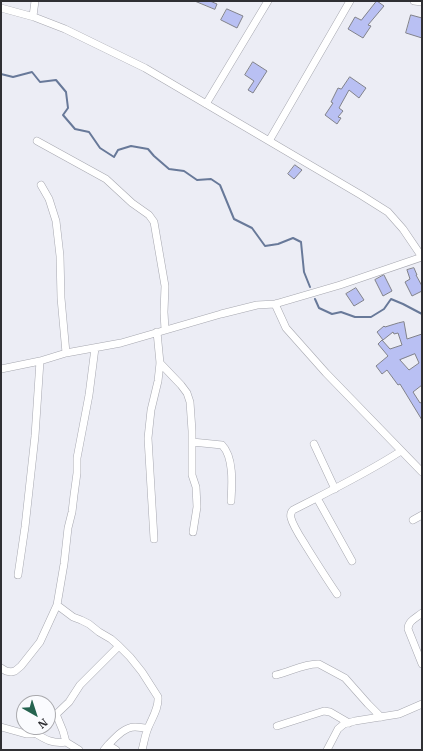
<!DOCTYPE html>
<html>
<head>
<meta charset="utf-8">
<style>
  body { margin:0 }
  #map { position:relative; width:423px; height:751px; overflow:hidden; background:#ecedf5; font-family:"IBM Plex Serif",serif }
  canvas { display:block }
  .frame { position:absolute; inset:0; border:2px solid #2f2f33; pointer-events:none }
  .north { position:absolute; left:16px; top:695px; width:40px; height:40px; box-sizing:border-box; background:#fafbfe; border:1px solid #a9a9ad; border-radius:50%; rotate:141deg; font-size:11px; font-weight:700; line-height:16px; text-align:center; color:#2f2f33 }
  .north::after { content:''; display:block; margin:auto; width:14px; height:18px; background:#25634f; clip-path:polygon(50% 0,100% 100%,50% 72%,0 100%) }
</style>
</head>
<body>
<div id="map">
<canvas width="423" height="751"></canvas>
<div class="frame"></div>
<div class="north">N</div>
</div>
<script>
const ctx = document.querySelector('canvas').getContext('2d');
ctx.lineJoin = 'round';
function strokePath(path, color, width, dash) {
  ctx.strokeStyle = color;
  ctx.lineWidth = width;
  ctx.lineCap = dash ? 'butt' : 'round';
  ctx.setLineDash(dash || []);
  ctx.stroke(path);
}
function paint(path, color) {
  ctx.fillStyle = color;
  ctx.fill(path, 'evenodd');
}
strokePath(new Path2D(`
  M1,74L13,77L32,72L40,82L56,80L66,92L68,108L63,115L75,129L89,132L100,148L114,157L118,150L131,146L148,149L154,156L169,169L184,171L197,180L211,179L220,185L234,219L252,228L265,246L278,244L293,238L301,242L304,272L310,287
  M315,299L319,308L332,314L341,312L355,317H371L384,309L391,299L403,304L422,314`), '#687999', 2);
const building = new Path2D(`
  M195,1H210L217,4L215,9Z
  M377,1L384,6L368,25L371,26L363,38L348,29L355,17L361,20Z
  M227,9L243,16L237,28L221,20Z
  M411,15L422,18V38L406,33Z
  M253,62L267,71L253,93L248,90L254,81L245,75Z
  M350,77L366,88L359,98L349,90L339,108L343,111L338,117L341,118L337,124L325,115L333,103L331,102L338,88L341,89Z
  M295,165L302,170L294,179L288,174Z
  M414,268L417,275H416L422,286V291L412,296L405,282L410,279L407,270Z
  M384,275L392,291L383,296L375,280Z
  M356,288L364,300L354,306L346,294Z
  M404,322L407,339L422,334V385L413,392L420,403L422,402V420L400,384L398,385L387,370L382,374L376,366L388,356L378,344L382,340L390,349L402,345L398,333L394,334L393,332L383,340L377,332L384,326L385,327L398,323ZM415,354L419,363L409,370L400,360Z`);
paint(building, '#b9c0f3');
strokePath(building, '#81828a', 1);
const minor = new Path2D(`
  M414,1L422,2
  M1,8L34,17L65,29L145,68L361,195L388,212L403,229L422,257
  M33,16L35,1
  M206,104L268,1
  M37,141L106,179L132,203L149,215L154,222L165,286L164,312L165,330
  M269,141L350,1
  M41,185L49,199L56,221L60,256L61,298L66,353
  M275,304L286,328L326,373L422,472
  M95,348L89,395L77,458V473L74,495L72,512L68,528L64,564L57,605L73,617L81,620L89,624L99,632L111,639L119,646L130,657L142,672L158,697C159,708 152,718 148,728C145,735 144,743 142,750
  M160,363L181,385L187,393L190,402L192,431V475L196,487L197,507L193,532
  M1,369L40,361L66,353L121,343L221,314L257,305L275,304L340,285L422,257
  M192,442L222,445C234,457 232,485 231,501
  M314,444L335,489
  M317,498L352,561
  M413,520L422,515
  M154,539L148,438L151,410L158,381L160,363L157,332
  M18,575L25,527L35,436L40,361
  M337,594C326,578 316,562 306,546C301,538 293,526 291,518C290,514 291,512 293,510C330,491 367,473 401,451
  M422,613C416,618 408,621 408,629L422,664
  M1,668L6,671L11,672L15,671L21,666L40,642L57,605
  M276,675C290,672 305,663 319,664L345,678L368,704L381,717
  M56,714L63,731L66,742L79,750
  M48,722L69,702L80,685L119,646
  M277,726L324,711L330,712L349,723
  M1,727L26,734H33L43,727
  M35,733C46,740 53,744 66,742
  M108,745C115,738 124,727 135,727C139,727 143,728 148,728
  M104,750L108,745L116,750
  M327,750L338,729L344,724L355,721L399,714L422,704`);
strokePath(minor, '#a6a7af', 8);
strokePath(minor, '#fff', 7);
</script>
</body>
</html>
